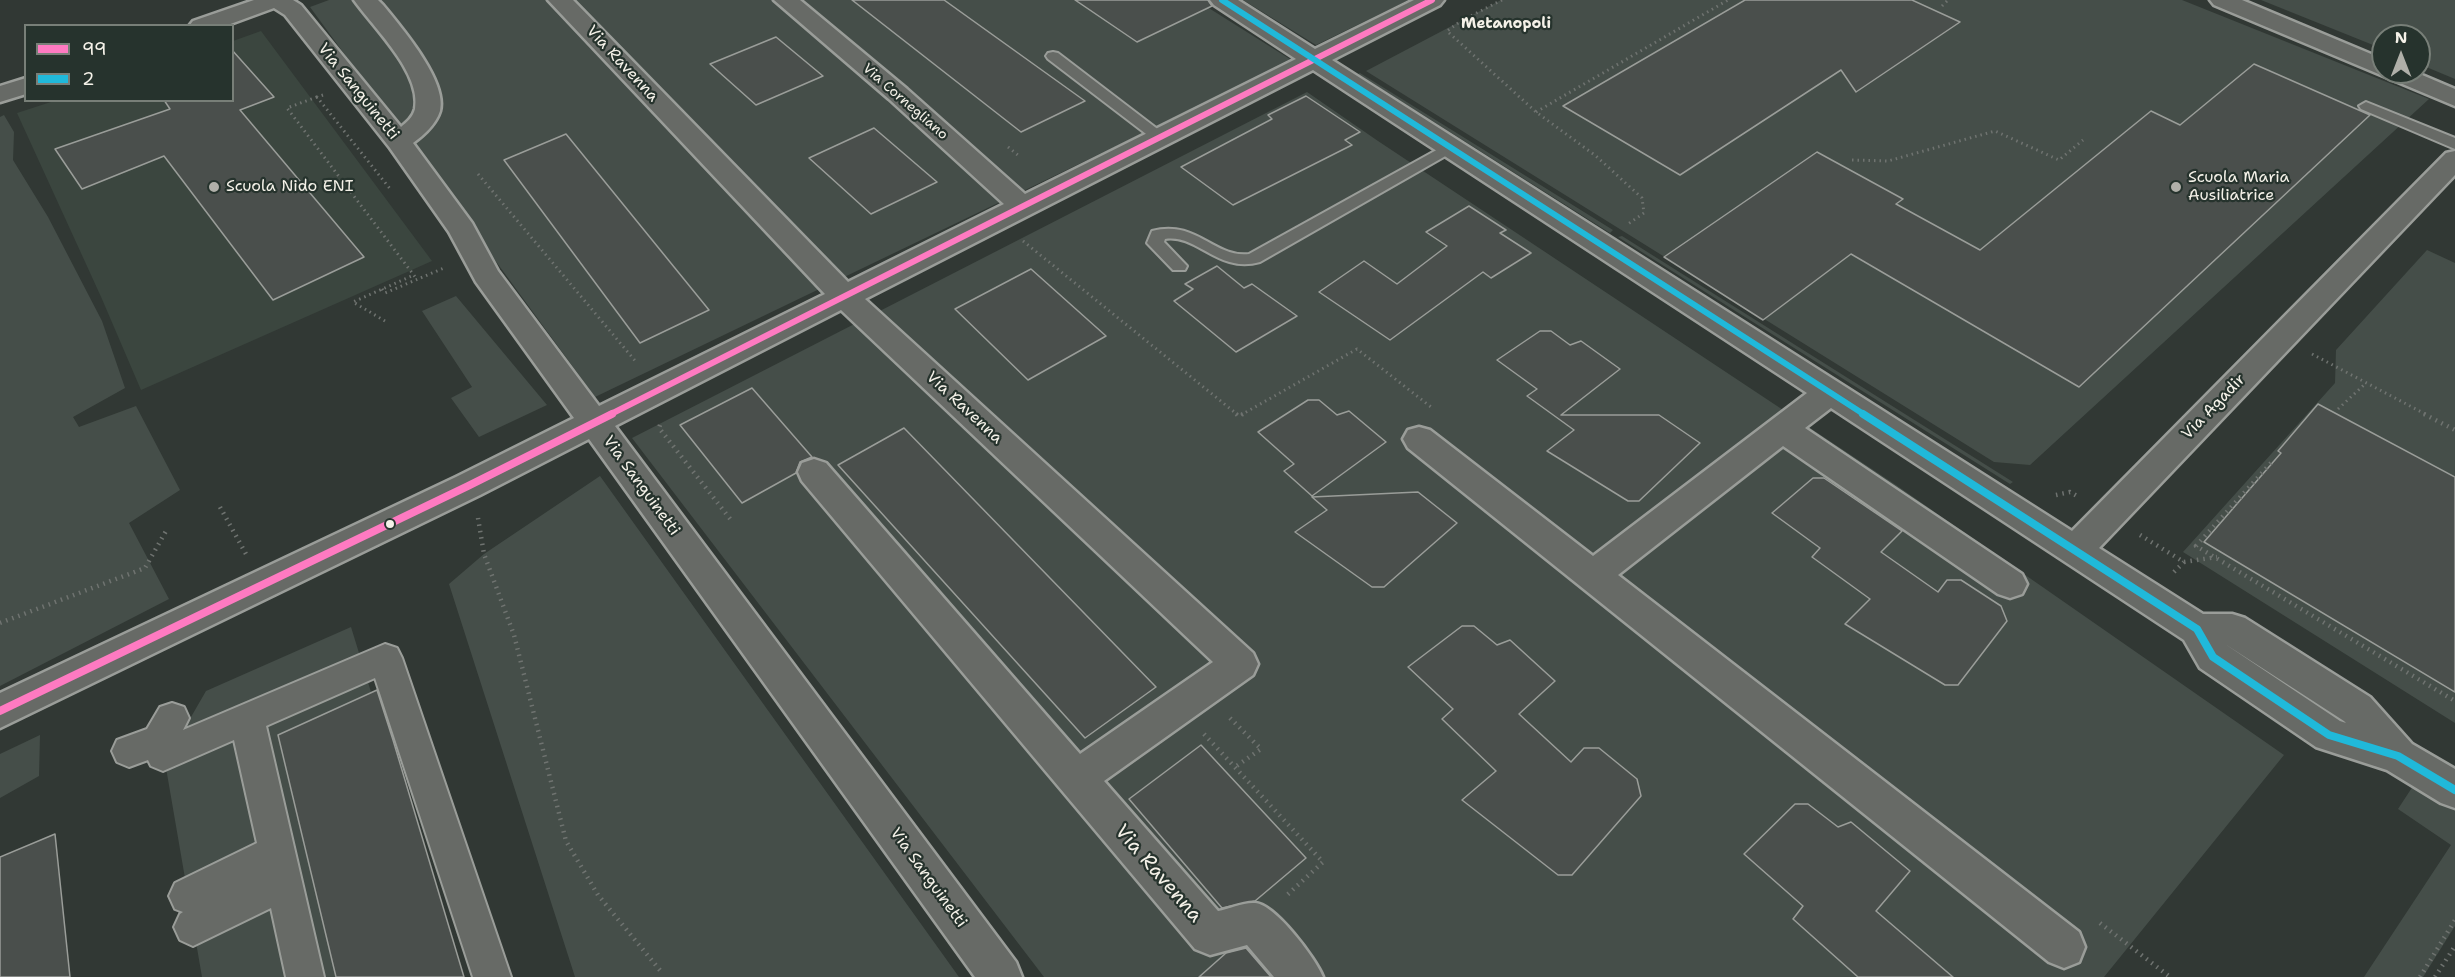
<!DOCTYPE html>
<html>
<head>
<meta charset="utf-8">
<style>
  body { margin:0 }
  #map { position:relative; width:2455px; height:977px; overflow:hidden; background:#313834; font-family:"Shantell Sans",sans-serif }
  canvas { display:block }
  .legend { position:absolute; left:24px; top:24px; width:210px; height:78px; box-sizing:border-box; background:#26332d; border:2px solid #787f78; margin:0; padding:8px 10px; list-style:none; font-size:18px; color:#f4f1e8 }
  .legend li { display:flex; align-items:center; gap:12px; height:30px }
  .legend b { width:30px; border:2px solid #787f78 }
  .north { position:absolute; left:2371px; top:24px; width:60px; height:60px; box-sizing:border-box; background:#26332d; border:2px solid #787f78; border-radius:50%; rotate:0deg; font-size:16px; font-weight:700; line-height:24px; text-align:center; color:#f4f1e8 }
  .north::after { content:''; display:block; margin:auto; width:21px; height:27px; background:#b0b0a9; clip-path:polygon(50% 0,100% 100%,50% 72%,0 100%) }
</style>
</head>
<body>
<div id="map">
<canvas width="2455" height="977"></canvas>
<ul class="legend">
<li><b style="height:8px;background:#fe7ac1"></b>99</li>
<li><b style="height:8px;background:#20b9da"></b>2</li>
</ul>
<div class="north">N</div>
</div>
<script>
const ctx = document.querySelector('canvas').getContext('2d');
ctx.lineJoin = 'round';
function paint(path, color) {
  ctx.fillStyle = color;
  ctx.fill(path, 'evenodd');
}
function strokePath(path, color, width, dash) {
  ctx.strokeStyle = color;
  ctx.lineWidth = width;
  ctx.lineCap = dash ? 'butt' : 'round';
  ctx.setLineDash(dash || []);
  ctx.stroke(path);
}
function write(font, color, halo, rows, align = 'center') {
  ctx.font = font + ' "Shantell Sans",sans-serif';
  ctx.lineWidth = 4.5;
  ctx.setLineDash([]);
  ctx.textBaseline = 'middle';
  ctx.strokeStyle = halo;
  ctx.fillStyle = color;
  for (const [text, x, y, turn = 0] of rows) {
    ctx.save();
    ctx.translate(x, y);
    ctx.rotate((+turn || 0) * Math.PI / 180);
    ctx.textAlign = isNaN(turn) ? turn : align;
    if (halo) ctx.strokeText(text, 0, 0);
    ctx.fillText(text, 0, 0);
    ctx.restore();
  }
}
paint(new Path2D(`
  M261,31L432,261L141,390L102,299L17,113L54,101L232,100L233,41Z`), '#3b463f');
paint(new Path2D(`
  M329,0H1196L1293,61L595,397L310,7Z
  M1243,0H1409L1316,45Z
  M1501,0H2182L2429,99L2030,465L1994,462L1366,71Z
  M2261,0H2455V79L2419,64V36H2383V49Z
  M1360,73L1613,230L1610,233L1358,74Z
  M1307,92L1378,141L1896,485L2284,755L2104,977H1044L632,438Z
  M4,115L14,132L13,160L48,217L102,321L125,388L73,417L79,427L136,406L180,490L129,523L169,599L0,686V117Z
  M1622,236L2013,482L2010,484L1618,237Z
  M2427,250L2455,263V723L2183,552L2335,383L2336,350Z
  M456,296L547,405L479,437L451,398L472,387L422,311Z
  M600,476L959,977H575L449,584L484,554Z
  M351,627L371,692L278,736L336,977H202L165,762L206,691Z
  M40,735L39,776L0,798V754Z
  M2415,783L2455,810V926L2423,977H2364L2451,845L2398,809Z`), '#454e49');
const building = new Path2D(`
  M852,0H944L1085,101L1021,132Z
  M1075,0H1208L1212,6L1137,42Z
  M1745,0H1912L1960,22L1856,92L1841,70L1680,175L1563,106Z
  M776,37L823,76L756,105L710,64Z
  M232,50L274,97L240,110L364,257L273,300L164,156L82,189L55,149L170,109L164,100L232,101Z
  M2254,64L2370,115L2079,387L1851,254L1763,320L1664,257L1817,152L1903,199L1896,204L1980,250L2151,111L2180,125Z
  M1306,96L1360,132L1345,140L1352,145L1233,205L1181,167L1272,119L1268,115Z
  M874,128L937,182L871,214L809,158Z
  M566,134L709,310L640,343L504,160Z
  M1469,206L1506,230L1500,233L1531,253L1491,278L1483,272L1390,340L1319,292L1364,261L1397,284L1447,246L1426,232Z
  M1217,266L1244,288L1252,284L1297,316L1236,352L1174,301L1193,289L1185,284Z
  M1031,269L1106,336L1028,380L955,309Z
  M1540,331H1551L1570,345L1581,341L1620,369L1561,415H1659L1700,443L1639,501H1628L1547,451L1574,430L1527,396L1537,389L1497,360Z
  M752,388L812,457L800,462L796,473L742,503L680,425Z
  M1308,400H1319L1337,415L1349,411L1386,442L1312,496L1284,471L1294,464L1258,432Z
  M2318,404L2455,477V692L2204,542L2281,453L2278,451Z
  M904,428L1156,687L1085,738L838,465Z
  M1813,478H1824L1902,531L1881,552L1938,592L1947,580H1961L2001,606L2007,621L1958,685H1945L1845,624L1870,599L1812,557L1820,548L1772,513Z
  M1418,492L1457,523L1384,587H1372L1295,532L1327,510L1312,497Z
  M1462,626H1474L1497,645L1510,640L1555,681L1519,714L1571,762L1584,748H1599L1637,779L1641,796L1572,875H1558L1462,800L1496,771L1442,719L1453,709L1408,667Z
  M377,690L393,740L464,977H336L278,735Z
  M1201,745L1306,858L1255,901L1222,908L1129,799Z
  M1795,804H1808L1838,827L1851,822L1910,871L1876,911L1953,977H1858L1793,919L1803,906L1744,854Z
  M55,834L70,977H0V857Z
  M1246,948L1271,977H1199L1226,953Z`);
paint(building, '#4a4f4c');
strokePath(building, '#9a9d99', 1.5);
const service = new Path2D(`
  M1053,52L1058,53L1164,134L1167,137L1164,140H1154L1048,59L1046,56L1048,53Z
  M2366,102L2455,138V149L2361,109L2359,106Z
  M1451,142L1459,147L1456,150L1260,262C1218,274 1198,234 1165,239L1164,242L1187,266L1185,270H1173L1147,243L1152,231C1196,219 1214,258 1249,254Z`);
const pedestrian = new Path2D(`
  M385,644L397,648L402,658L511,977H473L375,678L266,726L324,977H286L271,908L193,946L180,940L174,927L180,914L183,912L175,909L169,896L175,883L257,843L234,740L163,771L151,766L148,760L129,767L117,762L112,751L117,740L147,729L160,707L172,703L184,707L189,718L183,730Z`);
const minor = new Path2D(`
  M254,0H293L301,5L401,127C407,122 413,117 415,109C422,73 373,27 354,0H378L383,5C400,26 448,81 440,111C436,124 424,135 413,143L472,223L498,271L599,406L825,294L548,0H573L848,282L1004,204L889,99L774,0H800L907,89L1025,194L1296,59L1214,5L1210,0H1238L1315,49L1414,0H1444L1440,5L1332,60L2072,531L2446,153L2455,151V175L2099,548L2203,614H2232L2245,618L2370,697L2412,744L2455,769V808L2441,803L2387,770L2316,747L2200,668L2184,640L1831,408L1805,428L2022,574L2027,584L2022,594L2010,598L1998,594L1783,446L1618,575L2079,932L2085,947L2079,962L2064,968L2049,962L1408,448L1403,439L1408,430L1419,427L1430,430L1593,556L1807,393L1313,70L865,299L1253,653L1258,664L1253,675L1104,781L1218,911C1229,909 1244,902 1255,903C1275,904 1316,959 1323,977H1274L1247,945L1210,955L1195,949L802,481L798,472L802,463L814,459L826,463L1080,754L1213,662L841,310L615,426L1016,962L1022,977H975L589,439L480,495L0,728V693L456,477L574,418L476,282L449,232L390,148L285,15L274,8L225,26H189L193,21ZM2225,644L2344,721L2346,723L2340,721Z
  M2210,0H2242L2383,59V72H2415L2455,89V106L2214,5Z
  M26,78V94L0,102V86Z`);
strokePath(service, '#9a9d99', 4);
strokePath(pedestrian, '#9a9d99', 4);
strokePath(minor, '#9a9d99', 5);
strokePath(new Path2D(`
  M1502,0L1461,21L1447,31L1536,112L1596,156L1642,198L1644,213L1628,224
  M1942,6L1948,0
  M323,95L317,97L391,190
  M317,97L287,108L416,278
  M1536,112L1728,0
  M1008,147L1019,156
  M1852,160L1888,161L1995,131L2059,160L2083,140
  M478,174L637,363
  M1023,241L1238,415
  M382,289L385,293L444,268
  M385,321L353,302L414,275
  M2312,354L2427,415
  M2338,409L2366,383
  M1241,415L1357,349L1431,407`), '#6f7370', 3, [1.5, 4]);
strokePath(new Path2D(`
  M1236,414L1239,416L1243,414
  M2424,414L2455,430
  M660,425L659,428L731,520
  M2271,463L2196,546L2455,701
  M2056,495L2070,492L2077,496
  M220,507L246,554
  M478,518L484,554L514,635L566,841L598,895L663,974
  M2140,535L2184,562
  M2184,562L2217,557
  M2174,572L2184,562
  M0,623L145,568L166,531
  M1230,718L1261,749L1235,767
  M1204,734L1323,862L1286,896
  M2100,923L2170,977
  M2420,977L2455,920
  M2435,977L2455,946`), '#6f7370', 4.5, [1.5, 5]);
paint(service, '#676a66');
paint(pedestrian, '#676a66');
paint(minor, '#676a66');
strokePath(new Path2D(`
  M609,415L1432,0`), '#fe7ac1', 6);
strokePath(new Path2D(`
  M0,711L468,486L612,414`), '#fe7ac1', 8);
strokePath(new Path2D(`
  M1222,0L1865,415`), '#20b9da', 6);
strokePath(new Path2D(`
  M1863,414L2197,629L2213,657L2329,735L2398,756L2455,790`), '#20b9da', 8);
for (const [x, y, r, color] of [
  [214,187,6,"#b0b0a9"],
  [2176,187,6,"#b0b0a9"],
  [390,524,5,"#f4f1e8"]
]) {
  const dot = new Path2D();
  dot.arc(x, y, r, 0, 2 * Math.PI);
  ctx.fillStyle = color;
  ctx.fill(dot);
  strokePath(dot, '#26332d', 2);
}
write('14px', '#f4f1e8', '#26332d', [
  ["Via Cornegliano",905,102,41]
]);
write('bold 15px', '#f4f1e8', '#26332d', [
  ["Metanopoli",1506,24]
]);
write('16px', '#f4f1e8', '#26332d', [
  ["Via Ravenna",622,64,47],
  ["Via Sanguinetti",358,92,51],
  ["Via Agadir",2214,407,-46],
  ["Via Ravenna",964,408,43],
  ["Via Sanguinetti",641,486,54],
  ["Via Sanguinetti",928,878,54]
]);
write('16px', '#f4f1e8', '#26332d', [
  ["Scuola Maria",2188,178],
  ["Ausiliatrice",2188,196],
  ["Scuola Nido ENI",226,187]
], 'left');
write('20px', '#f4f1e8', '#26332d', [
  ["Via Ravenna",1158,874,49]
]);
</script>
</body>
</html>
